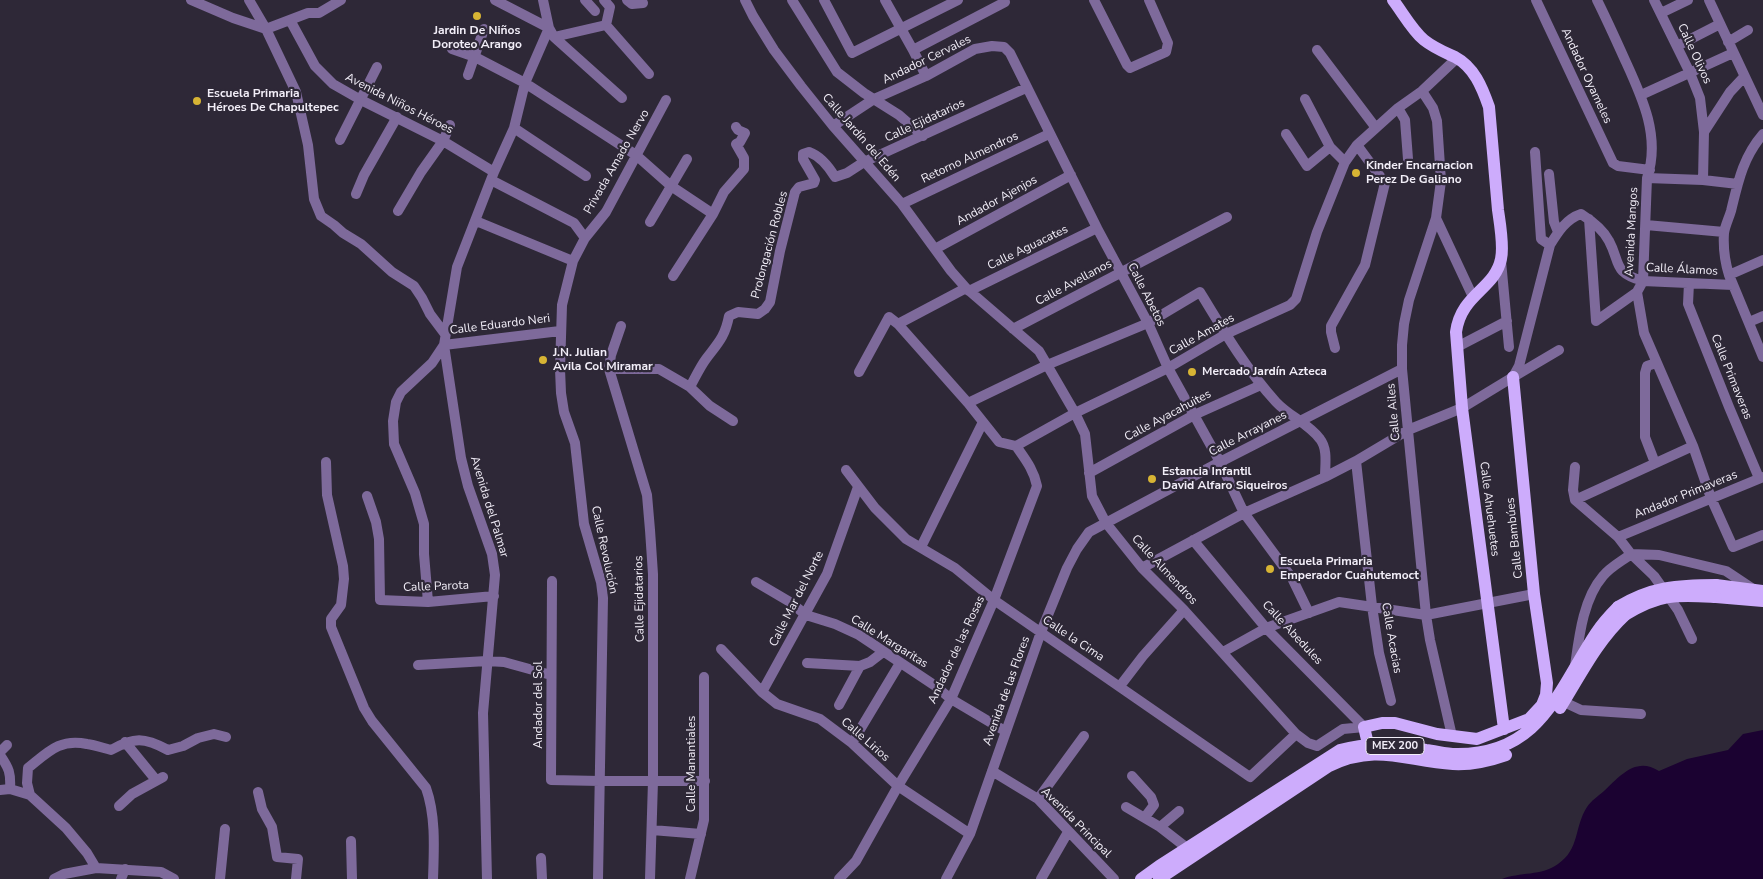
<!DOCTYPE html>
<html>
<head>
<meta charset="utf-8">
<style>
  body { margin:0 }
  canvas { display:block; background:#2e2837 }
</style>
</head>
<body>
<canvas width="1763" height="879"></canvas>
<script>
const ctx = document.querySelector('canvas').getContext('2d');
ctx.lineJoin = 'round';
function paint(path, color) {
  ctx.fillStyle = color;
  ctx.fill(path, 'evenodd');
}
function strokePath(path, color, width, dash) {
  ctx.strokeStyle = color;
  ctx.lineWidth = width;
  ctx.lineCap = dash ? 'butt' : 'round';
  ctx.setLineDash(dash || []);
  ctx.stroke(path);
}
function write(font, color, halo, rows, align = 'center') {
  ctx.font = font + ' "Nunito Sans",sans-serif';
  ctx.lineWidth = 4.5;
  ctx.setLineDash([]);
  ctx.textBaseline = 'middle';
  ctx.strokeStyle = halo;
  ctx.fillStyle = color;
  for (const [text, x, y, turn = 0] of rows) {
    ctx.save();
    ctx.translate(x, y);
    ctx.rotate((+turn || 0) * Math.PI / 180);
    ctx.textAlign = isNaN(turn) ? turn : align;
    if (halo) ctx.strokeText(text, 0, 0);
    ctx.fillText(text, 0, 0);
    ctx.restore();
  }
}
paint(new Path2D(`
  M1763,730V879H1502C1519,872 1542,876 1558,864C1580,849 1574,827 1587,807C1591,801 1598,796 1604,791C1620,776 1636,756 1659,771L1687,759L1728,750L1743,734Z`), '#1b0231');
strokePath(new Path2D(`
  M191,0L233,18L266,29L308,13H319L341,0
  M249,0L266,29L296,92L308,145L314,199L321,216L334,225L343,233L361,244L392,272L414,286L422,298L430,314L445,334
  M495,0L549,28L554,37L606,25L610,7L604,0
  M585,0L595,11
  M627,0L632,4L643,3
  M745,0L753,16L774,50L801,86L833,126L902,204L951,271L966,288L1039,351L1075,413L1085,434L1092,496L1106,523L1142,568L1184,610L1296,734L1308,743L1317,746L1343,729L1364,727
  M792,0L837,72L864,93L899,115L923,136
  M824,0L852,53L958,0
  M885,0L913,50L926,76
  M1094,0L1127,65L1130,68L1166,52L1168,43L1149,0
  M1536,0L1613,163L1618,166L1650,170
  M1597,0C1607,20 1616,40 1625,60C1642,97 1661,137 1647,178L1643,281L1637,292L1644,333L1693,446L1711,498L1733,547L1763,535
  M1654,0L1690,73L1700,98L1704,132L1703,180
  M1709,0L1763,115
  M1661,13L1688,0
  M290,20L315,66L333,84L361,100L443,141L494,172
  M606,25L649,74
  M554,37L622,98
  M1728,42L1748,30
  M1677,46L1720,24
  M452,49L475,57L525,83L636,155L671,186L713,214
  M913,50L1005,2
  M1317,50L1376,128
  M468,75L484,29
  M1422,91L1433,108L1437,121L1441,181L1436,218L1409,300L1404,324L1402,345V369L1426,615L1430,640L1452,736
  M1641,95L1733,53
  M1305,99L1330,147L1345,162
  M1398,108L1405,120L1408,159
  M833,126L874,99L926,76L975,49L992,46L1004,47L1010,53L1097,228L1148,323L1168,368L1220,462L1244,513L1292,578L1309,613
  M514,128L586,176
  M1704,132L1730,92L1744,77
  M1286,134L1307,166L1330,147
  M1763,134C1743,157 1738,182 1731,211C1729,218 1725,226 1724,233C1723,248 1725,262 1729,275L1763,357
  M340,140L377,67
  M1535,152L1541,239L1550,245
  M1549,174L1554,222L1558,232
  M1647,178L1703,180L1738,184
  M491,180L574,223L585,238
  M356,194L364,175L397,117
  M902,204L1049,134
  M398,211L421,172L443,141L450,125
  M1436,218L1473,297
  M1589,219L1596,321
  M476,221L573,261
  M650,222L687,159
  M1646,225L1724,232
  M935,249L1071,175
  M1501,261L1509,347
  M1729,275L1763,260
  M673,276L713,214L724,192L744,169V158L736,144L740,142L745,133L738,130L736,127
  M1689,283L1688,304L1729,407L1759,478
  M969,291L1097,228
  M1596,321L1637,292
  M1749,322L1763,316
  M898,324L966,288
  M621,326L611,355L609,369L647,495L650,530L653,574V781L650,879
  M1013,329L1227,217
  M1457,347L1507,321
  M1335,348L1331,332V326L1365,265L1385,183L1357,145
  M609,369H659L690,387L710,406L733,421
  M859,372L889,317L898,324L968,403L999,442L1016,446L1075,413L1168,368L1226,334L1290,305L1296,299L1317,232L1345,162L1357,145L1398,108L1422,91L1457,58
  M1515,376L1559,350
  M690,387C695,378 700,367 706,359C718,343 725,337 729,316L738,312L758,314L765,309L770,302L780,251L795,192L799,187L814,183L815,180L803,159V154L809,152C820,156 829,167 835,177L847,173L864,162L1026,88
  M968,403L1047,365L1148,323L1200,292C1223,330 1246,369 1276,402C1289,416 1309,424 1320,439C1328,449 1325,465 1325,477
  M1356,461L1372,606L1379,653L1391,701
  M326,462L327,495L343,566L344,579L341,605L331,619V627L364,708L372,721L426,788C436,816 434,849 433,879
  M1655,463L1645,437V373L1647,366L1656,363
  M1575,467L1573,490L1575,500L1618,537L1631,554L1654,576L1678,610L1692,639
  M846,470L875,508L906,539L955,568L994,600L1250,777L1296,734
  M1089,473L1194,415L1261,385
  M367,496L376,522L379,539L380,600L428,602L494,596
  M1575,500L1693,446
  M1618,537L1763,477
  M1193,540L1266,628L1364,727
  M921,547L983,422
  M1142,568L1244,513L1325,477L1356,461L1408,430L1462,408L1513,377L1519,366L1550,245C1558,232 1566,219 1581,214C1592,221 1603,229 1609,241C1621,263 1612,272 1643,281L1733,285
  M552,581L551,780L600,781H705
  M756,582L790,602L806,615L835,624L859,635L934,685L951,699L1005,731
  M428,602L424,554V524L415,493L394,444L393,421L396,402L401,392L432,363L444,345L560,331
  M721,649L762,692L777,704L820,719L852,743L898,786L970,834
  M1223,652L1266,628L1339,602L1426,615L1534,594
  M807,663L860,666L870,662L883,652
  M418,665L487,661L504,662L551,675
  M1575,666C1579,637 1583,599 1603,576C1610,567 1622,561 1631,554L1659,555L1726,571L1753,589
  M1120,686L1143,656L1184,610
  M762,692L827,574L858,487
  M1564,702L1581,710L1641,714
  M839,705L860,666
  M125,742L156,780
  M852,743L900,663
  M0,752L7,745
  M0,755C9,768 11,773 10,789
  M992,771L1038,799L1114,879
  M1132,776L1151,797L1154,805L1145,817
  M0,790L10,789L30,795L66,828L87,853L96,868
  M258,792L262,809L272,827L277,857L298,859L296,879
  M30,795L27,783L28,768C48,752 60,738 87,744C95,745 103,748 111,750C134,737 144,737 168,750L183,746L198,738L214,734L226,737
  M1038,799L1084,736
  M119,806L132,794L163,777
  M1126,807L1160,827L1187,848
  M1160,827L1179,811
  M652,830L701,834
  M351,841L352,879
  M541,858L542,879
  M54,879L64,874L96,868L161,872L174,879
  M121,879L125,869
  M220,879L225,829
  M487,879L483,713L495,575L492,554L468,486L461,458L444,345L457,267L494,172L514,128L525,83L549,28L543,0
  M598,879L603,598L601,582L584,524L575,443L564,412L561,393L560,369L562,305L573,261L585,238L606,212L666,100
  M690,879L704,820V677
  M839,879L856,861L898,786L951,699L994,600L1037,486C1034,470 1025,459 1016,446
  M946,879L970,834L1041,632L1067,568L1077,549L1089,532L1220,462L1402,369
  M1041,879L1068,832`), '#7e6a9b', 10);
strokePath(new Path2D(`
  M1393,0C1403,13 1412,30 1424,40C1434,48 1444,52 1455,57C1474,67 1482,87 1489,107C1492,141 1495,176 1498,210C1500,224 1504,246 1501,259C1495,289 1461,294 1456,332L1462,408L1504,729
  M1716,585L1763,591
  M1716,597L1763,601
  M1560,708C1580,676 1597,641 1625,615
  M1368,744L1364,727L1382,723H1395L1437,734L1477,739L1529,719L1542,705L1546,695L1547,683L1534,594L1513,377
  M1141,879L1159,866L1340,750C1372,741 1394,745 1426,750C1436,751 1446,754 1456,754C1540,755 1557,692 1596,633C1602,624 1610,615 1618,607
  M1159,879L1329,766C1377,743 1405,761 1453,764C1471,765 1489,761 1506,755`), '#cdacfc', 12);
strokePath(new Path2D(`
  M1618,607C1651,587 1678,585 1716,585
  M1625,615C1660,593 1677,595 1716,597`), '#cdacfc', 12);
for (const [x, y, r, color] of [
  [477,16,5,"#d7b434"],
  [197,101,5,"#d7b434"],
  [1356,173,5,"#d7b434"],
  [543,360,5,"#d7b434"],
  [1192,372,5,"#d7b434"],
  [1152,479,5,"#d7b434"],
  [1270,569,5,"#d7b434"]
]) {
  const dot = new Path2D();
  dot.arc(x, y, r, 0, 2 * Math.PI);
  ctx.fillStyle = color;
  ctx.fill(dot);
  strokePath(dot, '#2e2837', 2);
}
for (const [x, y, w] of [
  [1395,746,58]
]) {
  const box = new Path2D();
  box.roundRect(x - w / 2, y - 8.5, w, 17, 4);
  ctx.fillStyle = '#2e2837';
  ctx.fill(box);
  strokePath(box, '#f2eef8', 1);
}
write('bold 11px', '#f2eef8', null, [
  ["MEX 200",1395,746]
]);
write('bold 12px', '#f2eef8', '#2e2837', [
  ["Jardin De Niños",477,31,"center"],
  ["Doroteo Arango",477,45,"center"],
  ["Escuela Primaria",207,94],
  ["Héroes De Chapultepec",207,108],
  ["Kinder Encarnacion",1366,166],
  ["Perez De Galiano",1366,180],
  ["J.N. Julian",553,353],
  ["Avila Col Miramar",553,367],
  ["Mercado Jardín Azteca",1202,372],
  ["Estancia Infantil",1162,472],
  ["David Alfaro Siqueiros",1162,486],
  ["Escuela Primaria",1280,562],
  ["Emperador Cuahutemoct",1280,576]
], 'left');
write('12px', '#f2eef8', '#2e2837', [
  ["Calle Olivos",1694,54,65],
  ["Andador Cervales",927,60,-26],
  ["Andador Oyameles",1586,76,65],
  ["Avenida Niños Héroes",399,104,27],
  ["Calle Ejidatarios",925,121,-25],
  ["Calle Jardín del Edén",861,138,49],
  ["Retorno Almendros",970,158,-25],
  ["Privada Amado Nervo",617,162,-60],
  ["Andador Ajenjos",997,201,-29],
  ["Avenida Mangos",1632,232,-87],
  ["Prolongación Robles",770,245,-75],
  ["Calle Aguacates",1028,248,-26],
  ["Calle Álamos",1682,270,3],
  ["Calle Avellanos",1074,283,-28],
  ["Calle Abetos",1146,295,63],
  ["Calle Eduardo Neri",500,325,-7],
  ["Calle Amates",1202,335,-29],
  ["Calle Primaveras",1731,377,68],
  ["Calle Ailes",1394,412,-95],
  ["Calle Ayacahuites",1168,416,-28],
  ["Calle Arrayanes",1248,434,-27],
  ["Andador Primaveras",1686,495,-22],
  ["Avenida del Palmar",489,507,73],
  ["Calle Ahuehuetes",1489,509,83],
  ["Calle Bambúes",1515,538,-96],
  ["Calle Revolución",604,550,78],
  ["Calle Almendros",1164,570,47],
  ["Calle Parota",436,587,-2],
  ["Calle Ejidatarios",640,599,-91],
  ["Calle Mar del Norte",797,599,-63],
  ["Calle Abedules",1292,633,47],
  ["Calle Acacias",1391,638,80],
  ["Calle la Cima",1073,639,34],
  ["Calle Margaritas",889,642,32],
  ["Andador de las Rosas",957,650,-65],
  ["Avenida de las Flores",1007,691,-70],
  ["Andador del Sol",539,705,-90],
  ["Calle Lirios",865,740,41],
  ["Calle Manantiales",692,764,-90],
  ["Avenida Principal",1076,823,45]
]);
</script>
</body>
</html>
